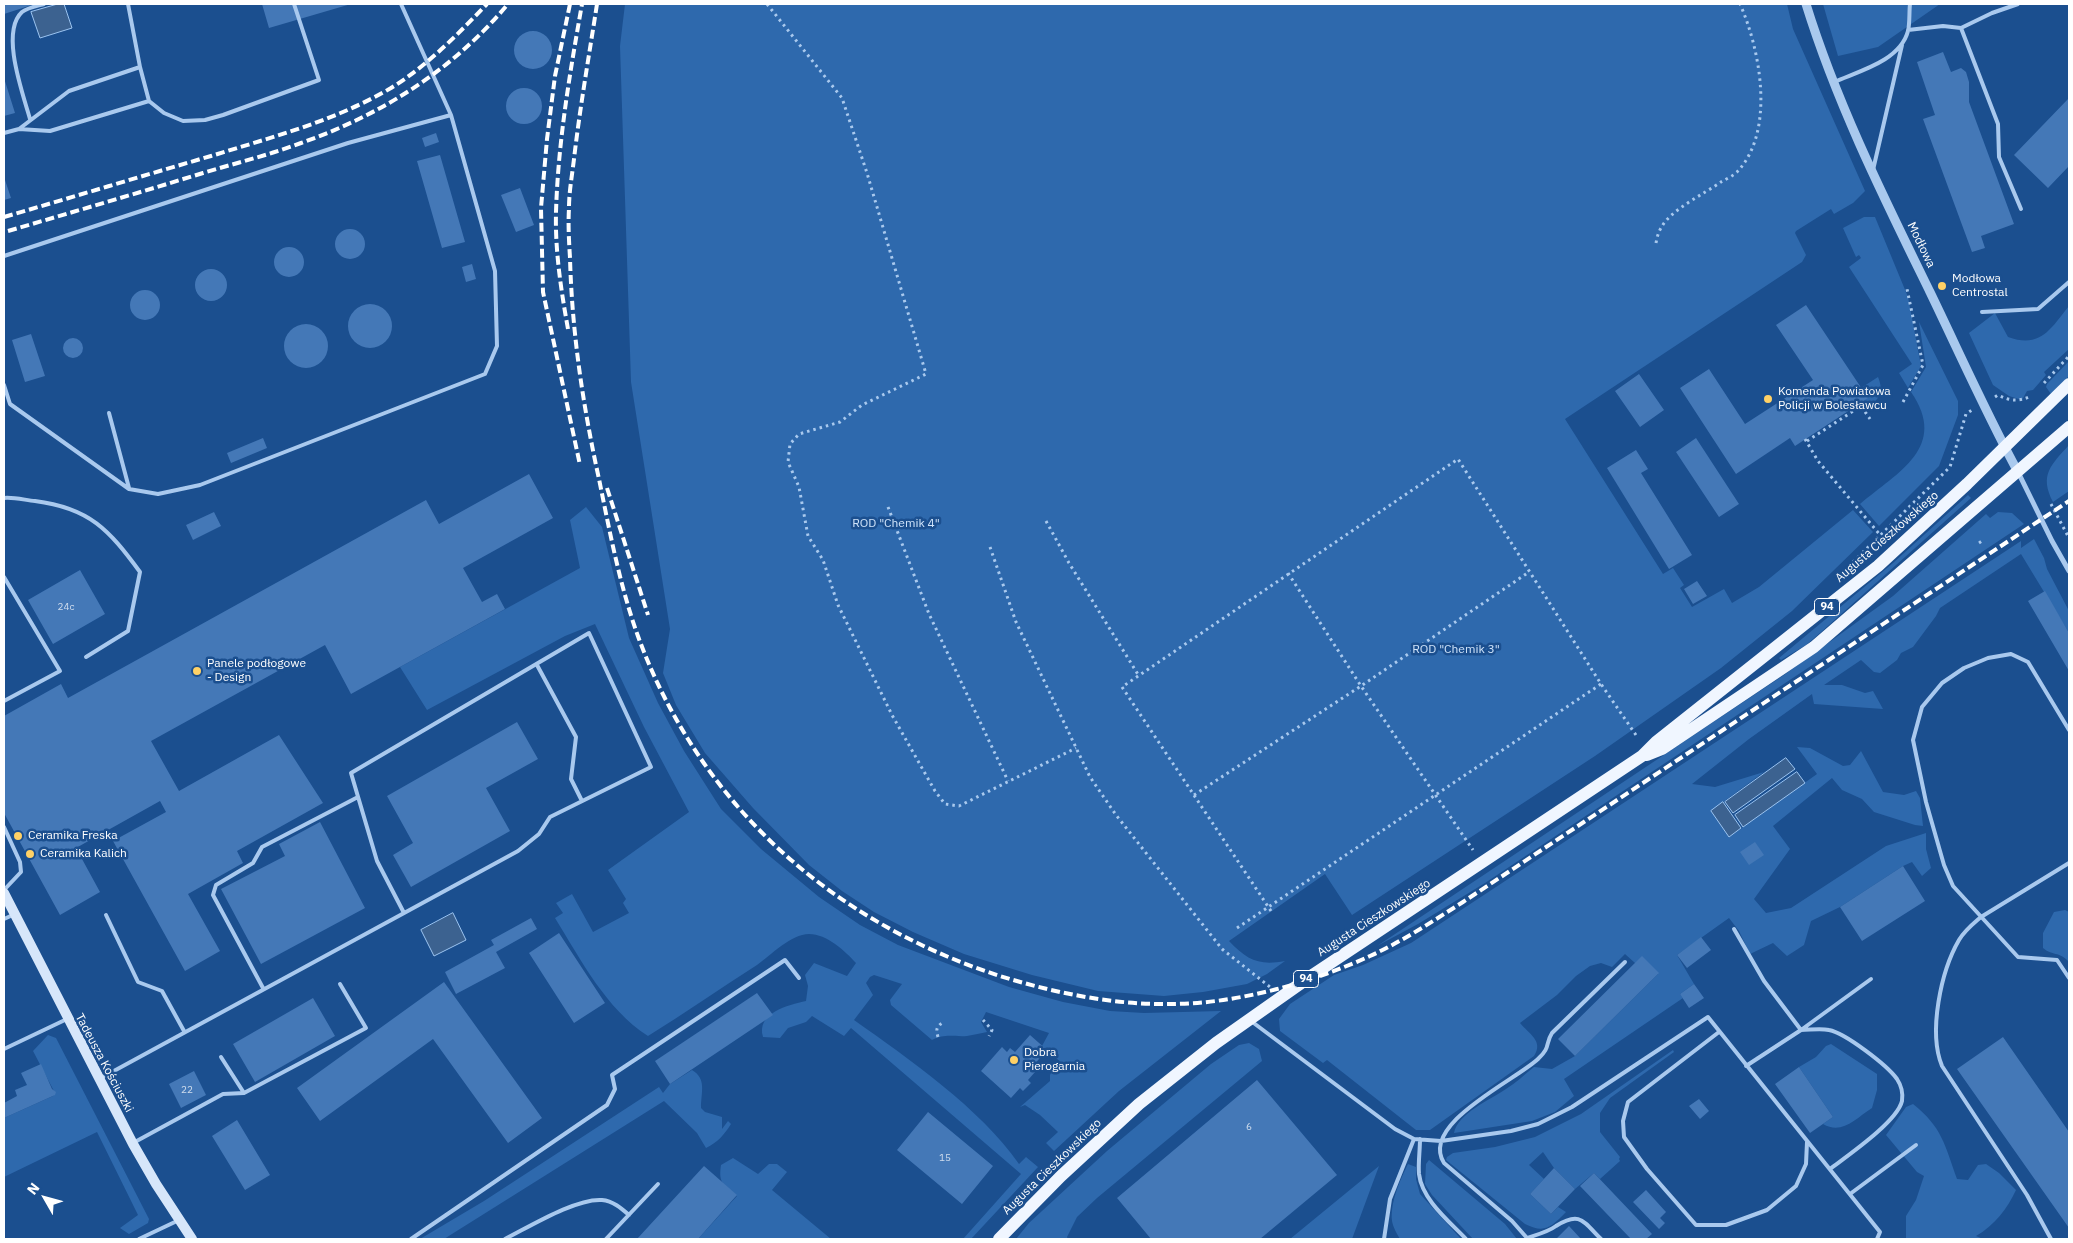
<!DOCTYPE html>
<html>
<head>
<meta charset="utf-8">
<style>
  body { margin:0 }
  #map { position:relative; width:2073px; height:1243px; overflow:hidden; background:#1b4f8f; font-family:"IBM Plex Sans",sans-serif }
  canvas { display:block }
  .frame { position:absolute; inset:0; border:5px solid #fff; pointer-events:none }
  .north { position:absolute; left:20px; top:1173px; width:50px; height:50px; -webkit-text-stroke:4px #1b4f8f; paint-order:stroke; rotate:308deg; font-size:14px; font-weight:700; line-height:20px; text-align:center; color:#fff }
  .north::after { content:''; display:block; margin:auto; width:18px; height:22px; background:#fff; clip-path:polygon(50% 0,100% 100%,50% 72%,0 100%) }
</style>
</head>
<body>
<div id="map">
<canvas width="2073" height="1243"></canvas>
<div class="frame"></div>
<div class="north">N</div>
</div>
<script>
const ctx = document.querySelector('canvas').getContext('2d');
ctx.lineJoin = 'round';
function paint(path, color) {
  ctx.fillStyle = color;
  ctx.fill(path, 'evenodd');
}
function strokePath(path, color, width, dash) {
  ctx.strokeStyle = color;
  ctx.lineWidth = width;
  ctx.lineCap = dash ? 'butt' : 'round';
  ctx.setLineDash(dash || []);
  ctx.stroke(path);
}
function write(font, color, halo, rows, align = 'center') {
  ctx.font = font + ' "IBM Plex Sans",sans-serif';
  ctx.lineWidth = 5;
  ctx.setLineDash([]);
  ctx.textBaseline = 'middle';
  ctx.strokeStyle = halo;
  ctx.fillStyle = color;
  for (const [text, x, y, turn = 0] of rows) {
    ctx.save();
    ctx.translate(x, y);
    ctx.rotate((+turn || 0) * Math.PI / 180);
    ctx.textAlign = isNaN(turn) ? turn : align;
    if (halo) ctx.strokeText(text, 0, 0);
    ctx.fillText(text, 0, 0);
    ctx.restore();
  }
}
paint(new Path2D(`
  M625,4H1787L1793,29L1865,191L1853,203L1834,214L1831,209L1796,231L1795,233L1806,255L1802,262L1565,419L1663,574L1673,568L1684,585L1680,588L1692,607L1724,589L1732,603L1759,587L1853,510L1873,532L1792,611L1721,668L1595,756L1352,915L1325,874L1229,941C1247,960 1259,966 1285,961L1267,974L1247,984L1203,992L1164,996L1098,991L1032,975L964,954L913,932L874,912L842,891L809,865L753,808L705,753L676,705L663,673L670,629L631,382L620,46Z
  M1823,4H1940L1878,47L1838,56Z
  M1864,217H1875L1908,297L1921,366L1908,388L1899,373L1912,364L1849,267L1861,258L1859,255L1856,257L1843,228Z
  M2069,306V349L2044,372L2046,375L2033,390L2027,391L2022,400L2009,396L1993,385L1969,333L1995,313L2008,337C2041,349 2051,328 2069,306Z
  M1919,322L1958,401V415L1939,466L1879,526L1860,504C1898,472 1949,447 1911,392L1926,367Z
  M2069,361V376L2051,394L2046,387L2047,384Z
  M1878,377C1885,394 1878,400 1866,408L1862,402L1867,398L1861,388Z
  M2069,445V491L2053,502C2039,475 2051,465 2069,445Z
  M1968,495L1971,498L1820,633L1806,645L1781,660L1779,658L1893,563Z
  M586,507L602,527L629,638L658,703L684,751L721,809L761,849L819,897L860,925L898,945L1009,987L1063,1002L1110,1011L1144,1013L1221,1011L1119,1091L1054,1151L1046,1143L1058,1132L1040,1115L1025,1105L1020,1107L1050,1081V1075L1054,1067L1058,1069L1063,1064L1042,1046L1049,1033L986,1012L981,1022L987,1032C981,1033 974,1035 967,1036C953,1037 946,1033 932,1040L891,1005L890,1000L902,984L874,975L870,977L866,983L873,995L854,1020C909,1059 980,1108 1019,1164L1026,1157L1038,1167L971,1239H963L1021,1174L851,1028L844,1036L812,1016L806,1022L788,1028L780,1038L763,1037C756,1013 788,1005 806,1001L808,986L805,975L814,963L847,976L856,963C845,951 827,934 809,934C791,934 771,955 757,965C721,988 685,1013 648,1036C606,1009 581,960 555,918L563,913L556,903L572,894L593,932L629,913L623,903L626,899L608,870L689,812L644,727L595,624L565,636L427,710L400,667L580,568L570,520Z
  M1998,512L2012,513L2024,524L1485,883L1418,924L1377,946L1784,675L1893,596L1986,514L1990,518Z
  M2034,539L2044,558L2047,569L2069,611V633L2021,554L1940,608L1936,616L1913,647L1901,653L1897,660L1880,673L1874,672L1861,660L1824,685H1842L1865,693L1873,691L1883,709L1814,704L1812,694L1749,739L1692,784L1715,787L1764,772L1711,811L1729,837L1817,774L1797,747L1810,748L1843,766L1850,765L1861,751L1883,792L1904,795L1916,791L1920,798L1923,826L1915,825L1874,812L1862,799L1842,790L1832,778L1773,826L1790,849L1754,899L1766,913L1791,908L1886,846L1926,833V849L1931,868L1922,876L1912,862L1903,866L1840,907L1811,921L1804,945L1787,956L1773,943L1750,954L1739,931L1729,918L1677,955L1694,984L1680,994L1683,998L1564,1079L1574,1096L1555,1112L1532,1121L1454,1133C1458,1113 1490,1100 1506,1089C1516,1083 1525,1074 1534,1067L1552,1069L1575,1056L1658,974L1635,963L1625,954L1612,967L1601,963L1590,966L1576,976L1557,995L1520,1023C1529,1034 1544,1041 1534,1056L1430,1130H1416L1327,1060L1323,1063L1280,1031L1279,1019L1290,1004L1334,975L1363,965L1411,943L2021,541V548Z
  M2065,910L2069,912V962C2059,951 2052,956 2043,948V933L2054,912Z
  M48,1035L56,1038L149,1219L148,1223L129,1234L120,1228L138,1215L97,1132L4,1177V1118L53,1096L55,1093L33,1051Z
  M1249,1043L1259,1049L1262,1061L1097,1198L1077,1217L1067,1237L1068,1239H1016L1029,1223L1107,1151L1211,1064L1239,1045Z
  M1831,1044L1877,1074V1090L1872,1108C1855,1119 1842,1135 1823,1124L1833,1117L1799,1067L1816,1057L1826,1046Z
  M1673,1050L1674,1052L1610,1098L1600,1113V1132L1620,1157L1619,1159L1620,1161L1600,1179L1594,1173L1575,1189L1554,1168L1543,1152L1529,1165L1544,1179L1530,1194L1551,1214L1558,1207L1566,1212C1551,1227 1545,1234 1525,1224L1446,1160L1447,1157L1453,1153L1495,1147L1535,1137L1581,1114Z
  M692,1070C707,1079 701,1092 701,1108L705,1112L722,1117V1129L728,1121L731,1124C724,1135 718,1142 706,1148L697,1133L664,1101L444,1239H420L484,1201L659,1087L663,1093L670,1084Z
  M1913,1104C1942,1127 1945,1145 1957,1179L1968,1180L1978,1165L1986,1164L1999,1173L2016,1190C2007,1209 1995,1225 1976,1236L1983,1239H1906V1216L1916,1200L1924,1176L1917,1172L1886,1135L1906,1107Z
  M733,1158L758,1174L769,1164H777L787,1172L772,1190L831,1239H698L737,1196C724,1183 718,1185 721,1165Z
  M1429,1160L1505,1224L1517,1239H1473L1432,1195L1425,1184L1426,1164Z
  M1408,1164L1416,1167V1179L1420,1194L1461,1239H1400C1397,1234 1393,1227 1392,1221C1390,1203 1400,1180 1408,1164Z
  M1379,1166L1352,1239H1290Z`), '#2e69ad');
const water = new Path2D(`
  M58,4H64L72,28L40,38L31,12Z
  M1786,758L1795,769L1733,813L1725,802Z
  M1797,772L1805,783L1743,827L1735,815Z
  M1723,802L1741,828L1729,837L1711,811Z
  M453,913L466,940L434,956L421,930Z`);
paint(water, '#3c6290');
strokePath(water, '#9cc4f0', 1);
paint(new Path2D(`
  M4,4H35L4,14Z
  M262,4H351L269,28Z
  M514 50a19 19 0 1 1 38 0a19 19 0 1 1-38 0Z
  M1943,52L1951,72L1961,68L1966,72L1969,82V102L2014,224L1981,236L1985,248L1972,252L1923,119L1935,115L1917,62Z
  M4,78L15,113L4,116Z
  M506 106a18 18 0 1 1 36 0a18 18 0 1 1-36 0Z
  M2069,98V166L2048,188L2014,155Z
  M436,133L439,142L425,147L422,138Z
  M440,155L465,242L442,248L417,161Z
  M5,180L11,198L4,200V181Z
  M520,188L534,225L516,232L501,195Z
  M335 244a15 15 0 1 1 30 0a15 15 0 1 1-30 0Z
  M274 262a15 15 0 1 1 30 0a15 15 0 1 1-30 0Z
  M472,264L476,279L466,282L462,267Z
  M195 285a16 16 0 1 1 32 0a16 16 0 1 1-32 0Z
  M130 305a15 15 0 1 1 30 0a15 15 0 1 1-30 0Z
  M348 326a22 22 0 1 1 44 0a22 22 0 1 1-44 0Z
  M1806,305L1868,398L1795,446L1790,438L1736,474L1680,388L1709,369L1745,424L1813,380L1776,325Z
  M284 346a22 22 0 1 1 44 0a22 22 0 1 1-44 0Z
  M31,334L45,376L25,382L12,340Z
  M63 348a10 10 0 1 1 20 0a10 10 0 1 1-20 0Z
  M1639,374L1664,410L1640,427L1615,391Z
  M263,438L267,448L231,463L227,453Z
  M1696,438L1739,504L1719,517L1676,452Z
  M1636,450L1648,469L1641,473L1692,555L1669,569L1607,468Z
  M529,474L553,518L463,568L482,602L497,594L505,609L351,694L325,645L151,741L179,791L279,735L323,803L237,851L243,863L188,894L220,951L185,971L113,841L166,812L160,801L76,848L100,892L60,915L4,813V716L61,684L68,698L426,500L439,524Z
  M214,512L221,526L193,540L186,525Z
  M80,570L105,614L53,644L28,600Z
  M1697,581L1707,596L1693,604L1684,589Z
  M2045,591L2069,633V671L2028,601Z
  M517,722L538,759L486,788L510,831L411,887L393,855L413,843L387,796Z
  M320,822L365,908L261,964L221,889L285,856L279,844Z
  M1755,842L1764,855L1749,865L1740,852Z
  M1903,866L1925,901L1862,941L1840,907Z
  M531,918L537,929L496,952L505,968L456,994L445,972L494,945L491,940Z
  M559,933L605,1003L574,1023L529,953Z
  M1701,937L1711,950L1687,968L1677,955Z
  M1642,956L1659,973L1575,1056L1558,1039Z
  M444,982L542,1118L508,1143L433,1039L320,1121L297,1088Z
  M1694,984L1704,998L1689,1008L1680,994Z
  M757,993L773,1015L670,1084L655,1061Z
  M313,998L335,1036L255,1082L233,1044Z
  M1030,1035L1047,1050L1031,1068L1035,1072L1028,1080L1031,1083L1023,1091L1020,1088L1011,1098L981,1071L1002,1047L1007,1052L1010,1048L1015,1052Z
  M2003,1037L2069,1132V1228L1957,1069Z
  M41,1064L52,1089L56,1092L55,1095L4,1118V1103L17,1096L15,1090L27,1085L21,1073Z
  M1799,1067L1833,1117L1810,1133L1775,1084Z
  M194,1071L206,1095L181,1108L169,1084Z
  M1257,1080L1337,1175L1260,1239H1151L1117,1198Z
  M1699,1099L1709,1111L1700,1119L1689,1106Z
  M928,1112L993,1166L962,1204L897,1150Z
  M237,1120L270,1175L245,1190L212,1136Z
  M704,1166L737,1195L698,1239H637Z
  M1554,1168L1575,1189L1551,1214L1530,1194Z
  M1594,1173L1652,1234L1646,1239H1631L1580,1186Z
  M1646,1190L1666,1212L1660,1218L1665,1223L1659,1229L1633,1202Z
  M1569,1226L1581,1239H1556Z`), '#4478b7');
strokePath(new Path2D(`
  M767,4L842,98L867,173L926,374L862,405L840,422L799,434L790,444L788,462L799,487L808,536L823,560L838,605L892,715L935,791L945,804L959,806L1076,748
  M1656,243C1657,238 1658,233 1661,228C1670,210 1704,194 1721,182C1726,179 1733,176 1737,172C1776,131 1760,49 1740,4
  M2044,383L2069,356
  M1995,397L1998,395C2010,401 2019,402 2031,396
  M1903,402L1923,365L1907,289
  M1805,439L1818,461L1881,536
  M1807,441L1861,406L1870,419
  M2051,504L2069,538
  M888,507L929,614L1008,781
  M1046,521L1069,563L1139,676
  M1979,543L1982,541
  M990,547L1016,622L1090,777L1116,815L1222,949L1270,987
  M1853,562L1950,467L1966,414L1972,410
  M1288,573L1361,686L1473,850
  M1194,795L1361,686L1529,572
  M1271,911L1122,687L1458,459L1601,684L1638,738
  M1237,928L1601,684
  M983,1020L992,1030L989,1036
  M938,1037C936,1030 936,1027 942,1023`), '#a9c9ee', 3, [2.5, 4]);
strokePath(new Path2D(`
  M1961,28L1998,124L1999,157L2021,209
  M1908,30L1943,26L1961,28L1992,13L2018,4
  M140,67L149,101L164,113L183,121L205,120L223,115L319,80L294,4
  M1834,82C1859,71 1900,61 1908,31C1910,23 1909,12 1910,4
  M30,119C23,94 0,32 22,12C27,8 37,6 44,4
  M19,129L50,131L149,101
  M4,133L19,129L69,91L140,67L128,4
  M1873,170L1902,45
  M4,256L348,143L451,115
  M1982,312L2038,309L2069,282
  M4,385L10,404L129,489L158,494L200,485L485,374L497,346L495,271L451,115L401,4
  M109,413L129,488
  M4,498C13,497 25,500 35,501C90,508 109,530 140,572L128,631L86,657
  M4,577L60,671L4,701
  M537,665L576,737L571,779L582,801
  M2069,730L2028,662L2011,654L1988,658L1964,668L1942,683L1922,707L1913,740L1926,802L1944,865L1953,886L2018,957L2057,960L2069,978
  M4,827L20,862L21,872L4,890
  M106,915L138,982L162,991L184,1031
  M4,919L15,914
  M1734,929L1764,981L1801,1030C1810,1030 1820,1028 1829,1030C1845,1033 1887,1065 1897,1079C1901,1085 1903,1094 1902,1101C1897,1122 1847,1156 1830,1169
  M263,988L213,895L216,885L253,863L262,847L358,797
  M1251,1021L1395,1129L1414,1139L1441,1141L1511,1131L1538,1124L1572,1107L1708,1017L1880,1232L1877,1239
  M1719,1032L1628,1102L1623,1121L1624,1137L1647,1169L1696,1225H1726L1767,1210L1796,1186L1806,1164L1807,1142
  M4,1049L67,1019
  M221,1057L244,1093
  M1746,1066L1801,1030L1871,979
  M101,1078L518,851L539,834L550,817L651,767L589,633L351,773L377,861L404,913
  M1420,1139C1420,1151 1418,1163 1419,1174C1422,1200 1450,1222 1466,1239
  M133,1143L223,1094L244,1093L366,1028L340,984
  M1850,1194L1916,1145
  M139,1239L177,1221
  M411,1239L607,1105L615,1089L612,1075L785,960L799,978
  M505,1239C529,1227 576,1198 602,1200C613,1201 621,1208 629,1215
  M606,1239L658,1184
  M1384,1239L1390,1199L1414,1139
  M1601,1239C1583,1221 1580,1211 1556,1226C1548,1232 1536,1235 1527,1238L1512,1221L1444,1163C1419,1124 1516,1080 1538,1059C1551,1047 1545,1044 1552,1033L1625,962
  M2051,1239L2027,1195L1942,1066C1928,1032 1941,971 1959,940C1965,930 1973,924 1981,917L2069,863`), '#a9c9ee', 4);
strokePath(new Path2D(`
  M2018,472L2052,541L2069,571`), '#a9c9ee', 5);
strokePath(new Path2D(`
  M1806,4C1837,104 1884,198 1930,292C1959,352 1986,413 2018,472`), '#a9c9ee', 9);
strokePath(new Path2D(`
  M4,893L133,1144L156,1184L192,1239`), '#d6e6fa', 10);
strokePath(new Path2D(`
  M1647,755L1662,749L1814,647L2069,427
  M999,1239L1061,1176L1139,1104L1216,1043L1314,974L1642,756L1656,742L1878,566L1967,484L2069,384`), '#f0f6ff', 12);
strokePath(new Path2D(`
  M570,4L555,76L547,139L541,208L543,292L580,465
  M597,4C589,56 580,107 574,159C572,176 569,192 569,208C568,225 569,242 570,258C572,333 583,406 599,479C610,533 620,587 639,639C701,806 832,922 1000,976C1055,993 1113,1005 1171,1004C1236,1004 1311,983 1370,956C1403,941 1433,921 1463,902L2069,501
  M4,217C73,197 142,176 211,156C272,137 335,121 391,88C427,66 458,34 487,4
  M8,231C73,212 138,193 203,173C236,163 269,155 301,143C381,115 453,70 508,4
  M568,329C561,290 555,251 556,212C558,142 570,72 582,4
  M607,488L648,615`), '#fff', 4, [9, 4]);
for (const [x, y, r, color] of [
  [1942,286,5,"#ffd166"],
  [1768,399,5,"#ffd166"],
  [197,671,5,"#ffd166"],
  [18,836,5,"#ffd166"],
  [30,854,5,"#ffd166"],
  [1014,1060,5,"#ffd166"]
]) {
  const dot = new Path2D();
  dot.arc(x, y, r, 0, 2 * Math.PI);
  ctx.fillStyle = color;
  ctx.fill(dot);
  strokePath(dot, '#1b4f8f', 2);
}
write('10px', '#d0dded', null, [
  ["24c",66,607],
  ["22",187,1090],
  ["6",1249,1127],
  ["15",945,1158]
]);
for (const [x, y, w] of [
  [1827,607,25],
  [1306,979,25]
]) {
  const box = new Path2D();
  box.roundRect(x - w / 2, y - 8.5, w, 17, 4);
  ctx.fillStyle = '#1b4f8f';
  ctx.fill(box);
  strokePath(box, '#fff', 1);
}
write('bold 11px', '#fff', null, [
  ["94",1827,607],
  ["94",1306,979]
]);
write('12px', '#fff', '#1b4f8f', [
  ["Modłowa",1921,245,64],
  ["Augusta Cieszkowskiego",1887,537,-41],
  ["Augusta Cieszkowskiego",1374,918,-33],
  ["Tadeusza Kościuszki",104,1063,62],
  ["Augusta Cieszkowskiego",1052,1167,-44]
]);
write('12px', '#fff', '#1b4f8f', [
  ["Modłowa",1952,279],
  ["Centrostal",1952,293],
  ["Komenda Powiatowa",1778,392],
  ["Policji w Bolesławcu",1778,406],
  ["Panele podłogowe",207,664],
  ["- Design",207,678],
  ["Ceramika Freska",28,836],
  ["Ceramika Kalich",40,854],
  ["Dobra",1024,1053],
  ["Pierogarnia",1024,1067]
], 'left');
write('12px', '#cfe3fa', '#1b4f8f', [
  ["ROD \"Chemik 4\"",896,524],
  ["ROD \"Chemik 3\"",1456,650]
]);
</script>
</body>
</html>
